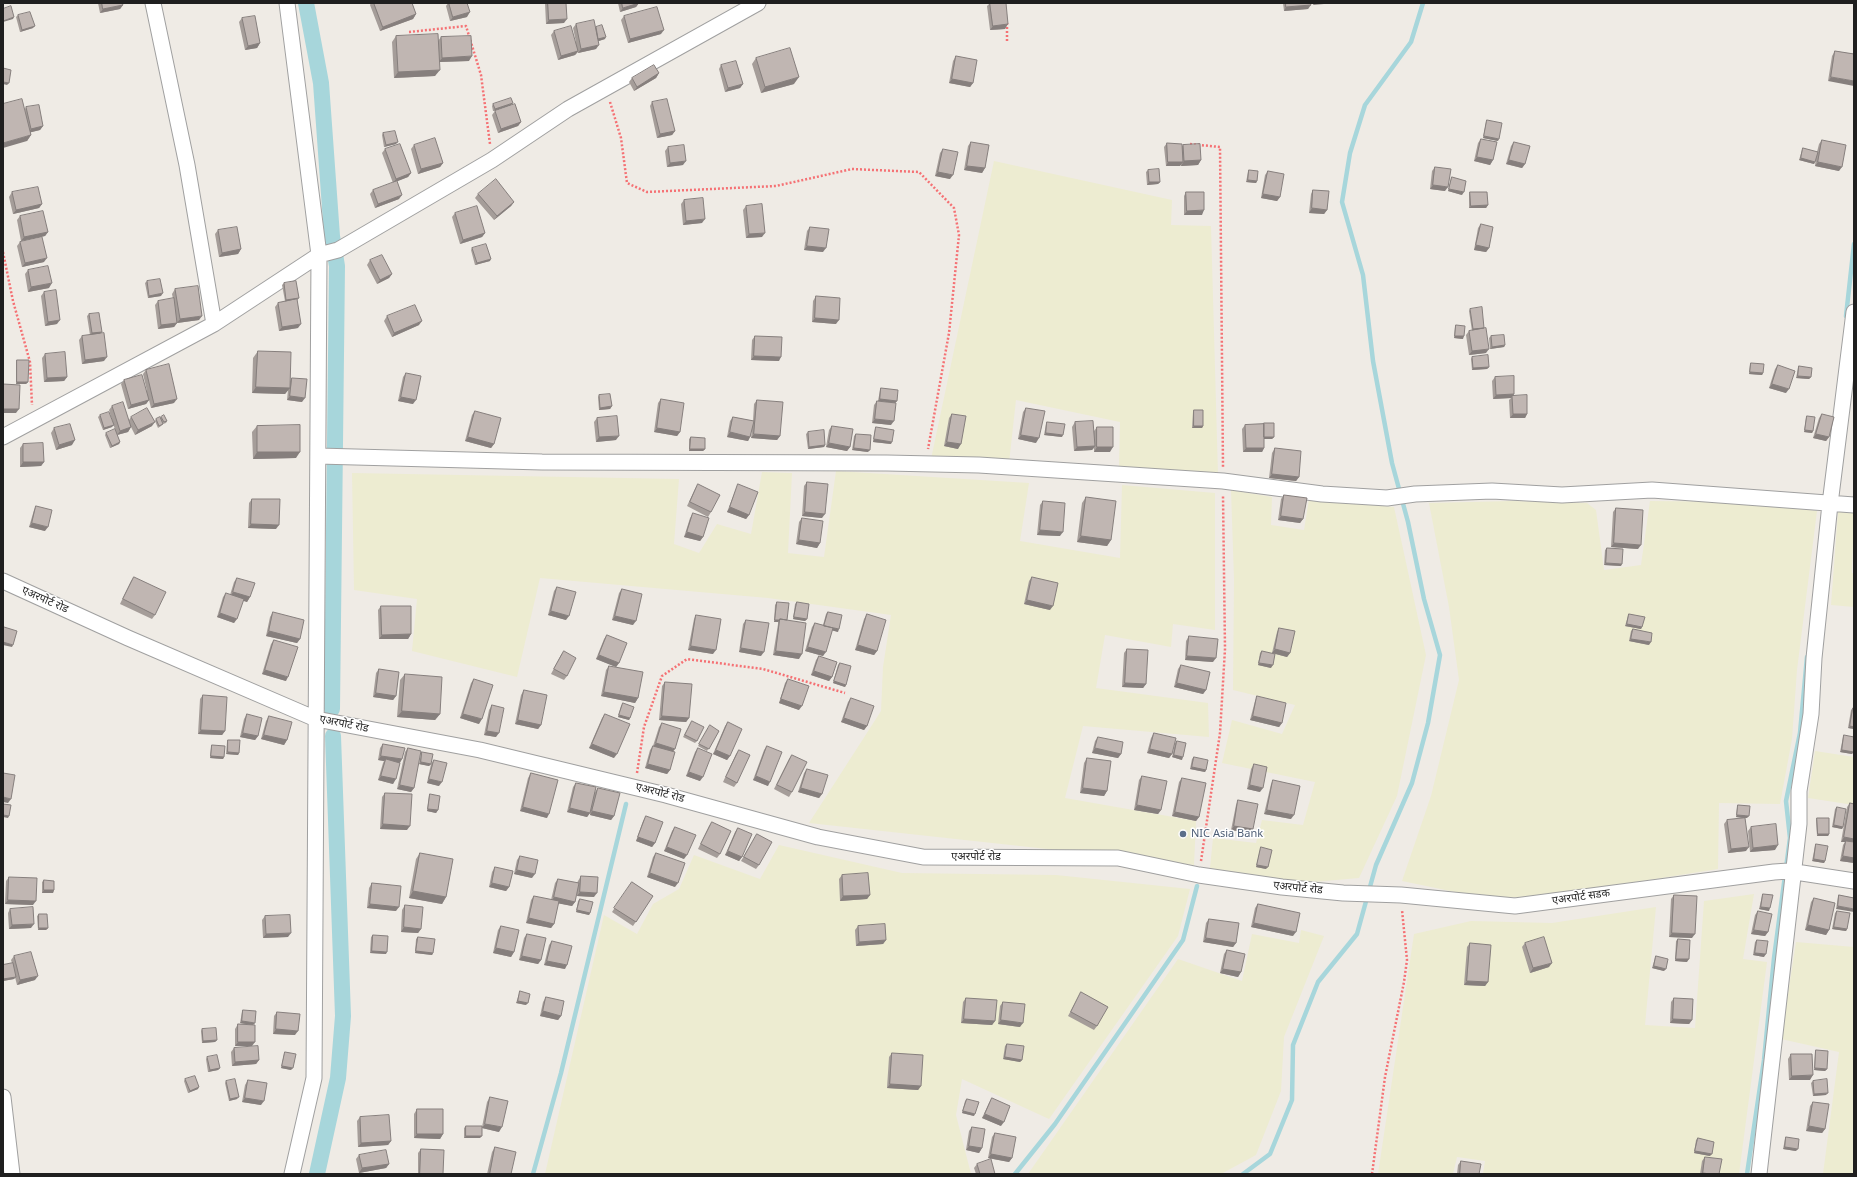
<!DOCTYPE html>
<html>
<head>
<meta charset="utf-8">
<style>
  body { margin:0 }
  #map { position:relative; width:1857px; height:1177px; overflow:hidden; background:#efebe5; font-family:"Noto Sans",sans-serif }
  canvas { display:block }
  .frame { position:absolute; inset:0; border:4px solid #1f1f1f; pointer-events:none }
</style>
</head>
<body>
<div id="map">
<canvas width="1857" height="1177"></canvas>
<div class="frame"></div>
</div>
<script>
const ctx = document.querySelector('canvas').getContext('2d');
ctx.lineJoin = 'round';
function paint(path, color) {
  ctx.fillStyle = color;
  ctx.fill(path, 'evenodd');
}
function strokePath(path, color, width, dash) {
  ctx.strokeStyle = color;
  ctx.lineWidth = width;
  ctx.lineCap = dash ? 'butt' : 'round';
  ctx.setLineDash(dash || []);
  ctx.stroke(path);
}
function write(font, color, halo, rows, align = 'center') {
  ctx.font = font + ' "Noto Sans","Noto Sans Devanagari",sans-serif';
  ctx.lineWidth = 3;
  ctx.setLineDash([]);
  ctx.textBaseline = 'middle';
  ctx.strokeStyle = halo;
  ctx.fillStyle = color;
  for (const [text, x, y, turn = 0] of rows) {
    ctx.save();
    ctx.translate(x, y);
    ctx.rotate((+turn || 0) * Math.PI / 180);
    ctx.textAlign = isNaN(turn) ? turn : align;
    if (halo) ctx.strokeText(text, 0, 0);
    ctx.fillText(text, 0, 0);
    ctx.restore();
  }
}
paint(new Path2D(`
  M994,161L1172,200L1171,225L1211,226L1218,475L1119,467L1120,422L1016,400L1009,463L931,459Z
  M836,471L1029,483L1020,541L1120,558L1122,485L1215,493V630L1173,624L1171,647L1105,635L1096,688L1208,703L1209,737L1083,726L1065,798L1196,821L1194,865L809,823L881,711L883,667L891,615L768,598L540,578L517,677L412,651L417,599L354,590L352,473L679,479L674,544L699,553L717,524L751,534L762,472L792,473L788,553L824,557Z
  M1231,490L1272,497L1271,525L1304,530L1309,499L1394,507L1426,655L1397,796L1359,878L1302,883L1210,868L1213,838L1256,843L1262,820L1303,825L1315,782L1222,763L1232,720L1282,734L1295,705L1233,690L1234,579Z
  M1511,501L1587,503L1596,510L1604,570L1641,565L1650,501L1745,502L1817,511L1797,670L1792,739L1780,804L1719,803L1718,869L1548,896L1484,898L1402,881L1431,796L1459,680L1449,607L1429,503Z
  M1854,511L1852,573H1854V607L1831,605L1838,512Z
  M1815,751L1854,757V805L1808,798Z
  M779,845L902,873L1056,875L1190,889L1178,936L1049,1119L962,1079L956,1115L971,1174H545L604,915L637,934L653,904L679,889L694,855L760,879Z
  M1754,894L1743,959L1767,962L1739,1174H1483L1485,1161L1457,1157L1453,1174H1378L1414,934L1471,921L1552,923L1656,907L1645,1025L1695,1028L1704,901Z
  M1301,930L1324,936L1284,1037L1281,1091L1256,1155L1221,1174H1028L1178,959L1242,981L1252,934L1299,943Z
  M1796,942L1854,947V1174H1823L1839,1052L1781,1039Z`), '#edecd1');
strokePath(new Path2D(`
  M1846,316L1854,244
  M533,1174L561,1073L626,804
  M1015,1174L1055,1124L1183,940L1197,886
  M1243,1174L1270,1154L1292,1100L1293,1045L1318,982L1357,934L1376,865L1412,783L1428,723L1440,655L1424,599L1408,522L1392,463L1373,361L1363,275L1342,202L1350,153L1365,105L1411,42L1423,3
  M1747,1174L1764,1060L1774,958L1790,838L1786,801L1800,733L1807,657`), '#a7d6db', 4.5);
strokePath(new Path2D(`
  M306,3L321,83L332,236L337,266L332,709
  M317,1174L338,1078L343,1016L333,736`), '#a7d6db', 16);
const minor = new Path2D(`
  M153,3L187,165L214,324
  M287,3L319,255L314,1078L292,1174
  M3,437L214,324L319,255L338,250L492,160L568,109L758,3
  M318,456L542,462L887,463L979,465L1223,481L1322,494L1387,498L1415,494L1492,491L1562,495L1652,490L1854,505
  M3,581L128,638L316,719L480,750L666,795L818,837L923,857L1118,858L1199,875L1282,887L1343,893L1401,895L1515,906L1774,872L1789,871L1854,881
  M3,1097L12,1174
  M1759,1174L1799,824V791L1811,714L1814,658L1830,504L1854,312`);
strokePath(minor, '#a0a0a0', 17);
strokePath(new Path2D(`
  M1007,23V41
  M409,32L466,26L481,75L490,144
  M610,102L621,138L627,183L647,192L776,186L852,169L919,172L954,208L959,235L949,333L928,449
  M1190,144L1220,147L1223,467
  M3,252L13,301L30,362L32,405
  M637,773L644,727L662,676L687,659L763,669L845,693
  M1201,861L1220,733L1225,649L1223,496
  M1372,1174L1385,1077L1404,982L1407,960L1402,910`), '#f57174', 2.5, [2, 2]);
strokePath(minor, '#fff', 15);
paint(new Path2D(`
  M98,3H122L123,5L120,9L100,13Z
  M371,3H412L416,14L413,19L380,31L370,5Z
  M448,3H467V17L450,21L446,6Z
  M545,3H566L564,23L546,24Z
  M618,3H639L636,7L620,12Z
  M990,3H1006L1005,29L990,30L987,6Z
  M1283,3H1310L1308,9L1284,11Z
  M18,15L33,28L20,32L16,17Z
  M624,16L661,34L628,43L621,20Z
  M242,18L260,43L257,48L245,50L239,22Z
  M576,24L596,27L605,39L598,41L596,49L578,53V52L575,55L558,60L551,35L554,31L576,42L573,28Z
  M396,36L438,41L441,37L469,61L439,62L435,76L394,78L392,42Z
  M1835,51L1854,54L1828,81L1832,56Z
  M956,56L973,83L970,87L949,83L953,61Z
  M756,58L794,84L761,93L752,64Z
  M721,65L743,84L740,88L725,92L719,69Z
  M659,73L656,78L634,91L629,82L632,78Z
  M652,102L675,131L672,135L657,138L650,106Z
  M493,104L511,105L493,111L492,106Z
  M26,107L43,126L40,130L31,132V135L27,141L25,109Z
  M495,111L521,122L518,126L498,133L492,115Z
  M1487,120L1498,141L1483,138L1486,122Z
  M383,133L396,144L384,147L382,135Z
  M1481,139L1493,160L1490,165L1474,161L1478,143Z
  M1822,140L1839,171L1815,166L1816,156L1815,162L1814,164L1799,160L1802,150L1803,148L1817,152L1819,144Z
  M971,142L985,168L982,173L964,170L968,146Z
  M1514,142L1525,164L1522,168L1506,164L1511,146Z
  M1167,143L1183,146V145L1201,160L1198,165L1181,166V164L1180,166H1166L1164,147Z
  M414,145L443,163L440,167L418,174L411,149Z
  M668,147L683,165L667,167L665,151Z
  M385,149L411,173L408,177L397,181L399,199L375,208L370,194L373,190L393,183L382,153Z
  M943,149L950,179L935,176L940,153Z
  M1435,167L1445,191L1430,189L1432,171Z
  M1148,170L1160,182L1158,184L1147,185L1146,172Z
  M1249,170L1257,181L1256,183L1246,182L1248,172Z
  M1268,171L1280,197L1277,201L1261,198L1265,175Z
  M1452,177L1462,195L1448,191L1451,179Z
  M1313,190L1327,210L1324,214L1309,213L1311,194Z
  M12,192L42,204L39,208L13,214L9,197Z
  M1186,192L1202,215H1184V196Z
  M1470,192L1488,205L1486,208H1469V194Z
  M478,194L514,202L511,206L494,220L475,198Z
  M684,200L702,223L683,225L681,204Z
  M746,206L762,237L746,238L743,210Z
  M455,213L485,233L482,237L460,244L452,217Z
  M20,216L48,232L45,236L21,241L17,220Z
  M1481,224L1489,248L1486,252L1474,250L1478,228Z
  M810,227L823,252L804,250L807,231Z
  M218,230L241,249L238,254L219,257L215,234Z
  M20,242L44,262L22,267L17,246Z
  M472,248L490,261L475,265L471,250Z
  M370,260L392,274L389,278L377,284L367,265Z
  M28,270L49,288L28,292L25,274Z
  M147,281L161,296L148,298L145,283Z
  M284,283L297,300L298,328L279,331L275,307L278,303L285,301L282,285Z
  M175,289L199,320L177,323L174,327L158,329L155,305L158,301L173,299L172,294Z
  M44,292L57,324L45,326L41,296Z
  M816,296L836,324L812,322L813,301Z
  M1470,309L1483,329L1486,353L1469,355L1466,335L1469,331H1472L1469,311Z
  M89,314L102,332L100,333L104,361L82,364L79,340L82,336L90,335L87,316Z
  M387,316L419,325L392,337L384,321Z
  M1456,325L1463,339L1454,338L1455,327Z
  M755,336L779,361L751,360L752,340Z
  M1491,336L1505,345L1504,347L1490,349L1489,338Z
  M258,351L290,381L292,378L302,402L287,400L288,390L285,394L252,393L253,358Z
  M45,354L67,377L64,381L44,382L42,358Z
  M1472,357L1489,367L1487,369L1472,370L1471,359Z
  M17,360L28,382L26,384H16V362Z
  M1751,363L1763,373L1762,375L1749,374L1750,365Z
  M1778,365L1786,393L1769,388L1775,369Z
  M1799,366L1811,377L1809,379L1796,378L1798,368Z
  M146,370L174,403L151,408L149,400L146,404L128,409L121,384L124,380L147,391L143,374Z
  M406,373L413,404L398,401L403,377Z
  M1495,377L1514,394L1513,396L1527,414L1525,418H1510L1509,400L1511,398L1493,399L1492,381Z
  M881,388L897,401L895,403L878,401L880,390Z
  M599,395L612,406L610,409L599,410L598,397Z
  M661,399L680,432L677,436L654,432L658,403Z
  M757,400L780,436L777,440L751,438L752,429L750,437L748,441L727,437L730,421L733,417L753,421L754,404Z
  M877,401L891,425L872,423L874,405Z
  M112,406L129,420L131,417L152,426L135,435L131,427L128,432L117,435L120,442L119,444L110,448L105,435L106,433H116L109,410Z
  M1026,408L1036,443L1018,439L1023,412Z
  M1194,410L1203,426L1202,428H1192L1193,412Z
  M475,411L494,444L491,448L465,441L472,415Z
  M952,414L958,449L944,446L949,418Z
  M1822,414L1829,437L1826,441L1813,438L1819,418Z
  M100,415L112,427L103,430L98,417Z
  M1807,416L1813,431L1812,433L1804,432L1806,418Z
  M161,417L167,421L166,423L163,424L161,426L158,428L155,421L156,419L160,418Z
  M597,418L616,440L596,442L594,422Z
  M1047,422L1062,437L1044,435L1046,424Z
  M1075,422L1094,431L1097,427L1110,452H1094V448L1092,450L1074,451L1072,427Z
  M1264,423L1274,437L1272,439H1264V448L1262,452H1243L1242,429L1245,425L1262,424Z
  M257,426L296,458L253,459L252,432Z
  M832,426L850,447L847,451L826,447L829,430Z
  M876,427L891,444L873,442L875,429Z
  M54,428L72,445L56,450L51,433Z
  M808,432L825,445L824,447L808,449L806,434Z
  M856,434L868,452L852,450L854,436Z
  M691,437L705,449L703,451H689V439Z
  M23,444L44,462L41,466L20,467V448Z
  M1275,448L1299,477L1296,481L1269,478L1272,453Z
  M807,482L822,518L802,516L804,486Z
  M698,484L711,512L708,517L687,506L695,489Z
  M738,484L749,515L746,519L727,512L736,489Z
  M1284,495L1303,519L1300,523L1278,520L1281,499Z
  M1086,497L1111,540L1107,546L1077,542L1082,503Z
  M252,499L276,529L248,528L249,503Z
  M1043,501L1060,536L1037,535L1040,505Z
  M36,506L45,531L29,527L34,510Z
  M1616,508L1638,549L1611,547L1613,512Z
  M693,513L703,537L700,541L684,537L690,518Z
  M802,518L820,543L817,548L796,544L799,522Z
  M1607,548L1621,566L1604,565L1605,550Z
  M134,577L155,615L152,619L120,604L131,581Z
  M1032,577L1050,610L1024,604L1029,581Z
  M237,578L250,597L247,602L243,600L234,623L217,617L223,597L226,593L230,595L234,582Z
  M557,587L566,620L548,615L554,591Z
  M622,589L633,625L612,620L619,593Z
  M777,602L787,620L799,659L773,655L778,624V622H774L775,605Z
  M797,602L807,619L805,621L793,619L795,604Z
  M381,606L411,634L408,639H379L378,610Z
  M273,612L300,639L297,643L266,636L270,617Z
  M828,612L838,632L832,630L823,656L805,651L812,627L815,623L823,625L826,614Z
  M867,614L877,651L874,655L855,650L864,619Z
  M1629,614L1642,627L1641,629L1625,626L1628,616Z
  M696,615L713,654L688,650L694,619Z
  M746,620L761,656L739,652L743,624Z
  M1279,628L1290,653L1287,657L1272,653L1277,632Z
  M1633,629L1649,645L1629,641L1631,631Z
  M607,635L619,663L616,667L596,659L604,639Z
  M1189,636L1213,662L1185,660L1186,641Z
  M274,640L286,681L262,674L271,644Z
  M1127,649L1146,684L1143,688L1122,687L1124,653Z
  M564,651L567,676L564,680L551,674L561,655Z
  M1262,651L1271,668L1258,665L1260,653Z
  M819,656L832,677L829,681L811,675L816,660Z
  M840,663L846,685L845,687L833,683L838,665Z
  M1181,665L1206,690L1203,694L1174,687L1178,669Z
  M609,666L638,698L635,703L601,696L606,670Z
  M379,669L396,696L393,700L373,697L376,673Z
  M405,674L440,714L435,720L397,717L400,680Z
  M474,679L479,724L460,718L471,683Z
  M788,679L799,710L779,703L785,683Z
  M665,682L689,718L686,722L659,720L662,686Z
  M524,690L541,725L538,729L515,724L521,695Z
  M203,695L225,731L222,735L198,734L200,699Z
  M1257,696L1282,723L1279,727L1250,720L1255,701Z
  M851,698L867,726L864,730L841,722L848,702Z
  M623,703L630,718L629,720L618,717L621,706Z
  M492,705L496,737L484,735L489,710Z
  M1853,708H1854V729L1848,728L1851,710Z
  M247,714L258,736L255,740L240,737L244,719Z
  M605,714L614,758L589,748L602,718Z
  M269,716L287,740L284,745L261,739L266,721Z
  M692,721L697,741L695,743L683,737Z
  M728,722L730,756L727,760L713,754L725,726Z
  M662,723L673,752L670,770L667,774L645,768L650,750L653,746L659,727Z
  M708,728L719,731L707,751L698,746Z
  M1154,733L1172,754L1169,758L1147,753L1151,738Z
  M1844,735L1852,754L1840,752L1843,737Z
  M1098,737L1121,754L1118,758L1092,753L1095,741Z
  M228,740L239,753L238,755L226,754L227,742Z
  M1177,741L1182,760L1172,757L1175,743Z
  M383,744L402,759L400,763L393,784L378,780L383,763L384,761L378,760L380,748Z
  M212,745L224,757L223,759L210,758L211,748Z
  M767,746L768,786L753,780L764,750Z
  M408,748L414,788L411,792L397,789L405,752Z
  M698,748L700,781L686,776L695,752Z
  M739,750L737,783L734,787L723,782L736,754Z
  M422,752L431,764L429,766L419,764L421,754Z
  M792,755V792L789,797L774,789L789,759Z
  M1194,757L1206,770L1205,772L1190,769L1192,759Z
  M1087,758L1107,791L1104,796L1080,793L1084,763Z
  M434,760L439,786L427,783L431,764Z
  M1254,764L1260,792L1247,789L1251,769Z
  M807,769L822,794L819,798L798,792L804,773Z
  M531,773L547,818L520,811L528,778Z
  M1142,776L1161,810L1158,814L1134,810L1139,780Z
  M1182,778L1199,817L1196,821L1172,816L1179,782Z
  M1273,780L1291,819L1264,814L1271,784Z
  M576,783L595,792L598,788L614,816L611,820L590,815V813L587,817L567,812L573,787Z
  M385,793L407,830L380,829L382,797Z
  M430,794L438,810L436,813L427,811L429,796Z
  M1238,800L1253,829L1250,833L1231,830L1236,805Z
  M1850,803L1854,804V863L1840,861L1843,845L1845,842H1841L1847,807Z
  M1738,805L1747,818H1745L1746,851L1728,853L1724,824L1727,820L1742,818L1736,817L1737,808Z
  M1837,807L1843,827L1842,829L1832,827L1835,809Z
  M646,816L655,843L652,847L636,841L643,821Z
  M1817,818L1829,834L1828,836H1817L1816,820Z
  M712,822L720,854L717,858L698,849L709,826Z
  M675,827L684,859L664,851L672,831Z
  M1751,827L1775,850L1750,852L1748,831Z
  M738,828L742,857L739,861L725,855L735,832Z
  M757,834L759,865L756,869L741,861Z
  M1816,844L1825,861L1824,863L1812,861L1815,846Z
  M1261,847L1266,869L1256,867L1260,850Z
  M420,853L446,897L442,904L409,898L416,859Z
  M656,853L675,887L647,877L653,857Z
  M520,856L532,878L514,874L517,860Z
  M495,867L509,887L506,891L489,887L492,872Z
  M842,875L870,895L867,899L840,901L839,879Z
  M581,876L594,897L577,896V891L575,902L572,906L558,903L554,924L551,928L526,923L531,900L534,896L551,900L555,883L558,879L577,883L578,881Z
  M9,877L33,905L5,904L6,881Z
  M44,880L54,890L53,893H42V882Z
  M632,882L653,896L633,926L612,912Z
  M372,883L396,911L367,908L369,888Z
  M1763,894L1769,911L1759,909L1762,896Z
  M1674,895L1692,938L1669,937L1671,899Z
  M1839,895L1854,898L1836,909L1838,897Z
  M1814,898L1829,930L1826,935L1805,930L1811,902Z
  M580,899L590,913L589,915L576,912L578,901Z
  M1258,904L1293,936L1251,927L1255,908Z
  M405,905L421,929L418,933L401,932L402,910Z
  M10,909L31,928L9,929L8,913Z
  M1758,911L1768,932L1765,936L1751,934L1755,915Z
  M1837,911L1847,929L1846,931L1832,929L1835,913Z
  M39,914L48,928L46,930H38L37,916Z
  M265,916L288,937L263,938L262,920Z
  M1209,919L1236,943L1233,947L1203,942L1206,923Z
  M501,926L514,952L511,957L493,953L498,930Z
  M858,926L886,940L883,944L856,946L855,930Z
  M527,934L541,960L538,964L519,960L524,938Z
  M373,935L386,954L370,953L371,937Z
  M418,937L433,953L432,955L415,953L416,939Z
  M1678,939L1687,962L1675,961L1676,941Z
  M1757,940L1764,957L1753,955L1755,942Z
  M552,941L565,969L544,965L549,945Z
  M1470,943L1488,982L1485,986L1464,985L1467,947Z
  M1525,943L1549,967L1530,973L1522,947Z
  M1227,950L1241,972L1238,977L1220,973L1224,954Z
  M14,956L35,980L17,985L15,977L14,979L3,981V965L12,963L11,960Z
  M1656,956L1664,971L1652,968L1655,958Z
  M520,991L526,1005L516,1003Z
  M1081,992L1097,1026L1094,1030L1068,1016Z
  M546,997L561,1016L558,1020L540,1016L543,1002Z
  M966,998L995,1021L992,1025L961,1023L963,1002Z
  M1674,998L1692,1020L1689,1024L1670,1023L1671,1002Z
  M1003,1002L1020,1027L998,1024L1000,1006Z
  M243,1010L253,1025L252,1046H235V1029L238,1024L249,1025L240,1023L242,1012Z
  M277,1012L295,1035L273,1034L274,1016Z
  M202,1029L217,1040L215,1042L202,1043L201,1031Z
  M1007,1044L1022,1060L1020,1062L1003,1059L1005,1046Z
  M234,1048L259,1060L256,1064L232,1066L231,1052Z
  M1816,1050L1827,1069L1825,1071L1814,1070L1815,1052Z
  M285,1052L291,1070L281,1068L284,1054Z
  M892,1053L921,1086L918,1090L887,1088L889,1057Z
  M1791,1054L1810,1080H1789L1788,1059Z
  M207,1057L220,1068L218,1070L208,1072L206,1059Z
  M185,1079L198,1089L188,1093L184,1081Z
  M248,1080L261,1105L242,1102L245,1085Z
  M226,1081L237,1099L229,1101L225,1083Z
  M1813,1081L1826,1095L1813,1096L1811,1083Z
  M490,1097L499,1132L482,1128L480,1138H464V1128L466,1126L482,1127L487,1102Z
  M992,1098L1001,1126L982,1118L989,1103Z
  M967,1099L974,1116L962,1113L965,1101Z
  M1813,1102L1825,1129L1822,1133L1806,1131L1810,1106Z
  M417,1109L443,1134L440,1139L414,1138V1114Z
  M360,1117L391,1141L388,1145L358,1147L357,1121Z
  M972,1127L982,1148L979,1153L966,1150L969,1131Z
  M995,1133L1012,1158L1009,1162L988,1158L992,1137Z
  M1786,1137L1796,1151L1783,1149L1785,1139Z
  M1698,1138L1710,1156L1694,1153L1696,1140Z
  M495,1147L511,1174H487L492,1152Z
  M421,1149L443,1174H418V1153Z
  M359,1155L389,1164L386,1168L359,1173L356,1159Z
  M1705,1157L1719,1174H1700L1702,1161Z
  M1461,1161L1479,1174H1457L1458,1165Z
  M977,1164L995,1174H976L974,1168Z`), '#a59d99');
paint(new Path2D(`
  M639,3L636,7L620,12L623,8Z
  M1314,3H1335L1313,5Z
  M123,5L120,9L100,13L103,9Z
  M1311,5L1308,9L1284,11L1286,7Z
  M470,12L467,17L450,21L453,17Z
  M416,14L413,19L380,31L383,27Z
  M14,17L13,19L3,22V21Z
  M567,19L564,23L546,24L549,20Z
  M1008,24L1005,29L990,30L993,26Z
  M35,26L33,28L20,32L22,30Z
  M664,30L661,34L628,43L630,39Z
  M606,37L605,39L596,42L598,39Z
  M260,43L257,48L245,50L248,46Z
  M599,45L596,49L578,53L581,49Z
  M578,51L575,55L558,60L561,56Z
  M472,56L469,61L439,62L442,58Z
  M440,70L435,76L394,78L398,72Z
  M659,73L656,78L634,91L637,87Z
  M799,77L794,84L761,93L765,87Z
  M1831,77L1854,81V86L1828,81Z
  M952,79L973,83L970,87L949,83Z
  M3,82L9,83L7,85L3,84Z
  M743,84L740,88L725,92L728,88Z
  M513,103L511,105L493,111L495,109Z
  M521,122L518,126L498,133L501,129Z
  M43,126L40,130L28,133L31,129Z
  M675,131L672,135L657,138L660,134Z
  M31,135L27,141L3,148V143Z
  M1484,136L1499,139L1498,141L1483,138Z
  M398,142L396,144L384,147L386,145Z
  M1477,157L1493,160L1490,165L1474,161Z
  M1801,158L1815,162L1814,164L1799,160Z
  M1201,160L1198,165L1181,166L1184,161Z
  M1509,160L1525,164L1522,168L1506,164Z
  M686,161L683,165L667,167L670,163Z
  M1168,162H1183L1180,166H1166Z
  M1818,162L1842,167L1839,171L1815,166Z
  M443,163L440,167L418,174L421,169Z
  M967,166L985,168L982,173L964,170Z
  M938,172L953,175L950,179L935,176Z
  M411,173L408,177L393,183L396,179Z
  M1248,180L1257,181L1256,183L1246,182Z
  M1149,182H1160L1158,184L1147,185Z
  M1433,185L1448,187L1445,191L1430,189Z
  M1449,189L1464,192L1462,195L1448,191Z
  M1263,194L1280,197L1277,201L1261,198Z
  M402,195L399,199L375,208L378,204Z
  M514,202L511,206L494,220L497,216Z
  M42,204L39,208L13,214L16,210Z
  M1488,205L1486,208H1469L1471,206Z
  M1312,208L1327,210L1324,214L1309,213Z
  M1204,210L1202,215H1184L1187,211Z
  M705,219L702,223L683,225L686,221Z
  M48,232L45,236L21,241L24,237Z
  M485,233L482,237L460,244L463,240Z
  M765,233L762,237L746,238L749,234Z
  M1476,245L1489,248L1486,252L1474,250Z
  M807,246L826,248L823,252L804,250Z
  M241,249L238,254L219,257L222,253Z
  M47,258L44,262L22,267L25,263Z
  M491,259L490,261L475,265L477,263Z
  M392,274L389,278L377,284L380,280Z
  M52,283L49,288L28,292L31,287Z
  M163,293L161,296L148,298L149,296Z
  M299,298L297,300L285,302L286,300Z
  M202,316L199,320L177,323L174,327L158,329L161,325L177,323L180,319Z
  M815,318L839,320L836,324L812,322Z
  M60,320L57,324L45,326L48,322Z
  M422,321L419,325L392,337L394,333Z
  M301,324L298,328L279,331L282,327Z
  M1484,328L1483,330L1472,331L1473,329Z
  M102,332L100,334L90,335L92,333Z
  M1455,336H1464L1463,339L1454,338Z
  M1505,345L1504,347L1490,349L1492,347Z
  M1489,349L1486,353L1469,355L1472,351Z
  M754,356L781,357L779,361L751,360Z
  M107,357L104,361L82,364L85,360Z
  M1489,367L1487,369L1472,370L1473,368Z
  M1750,372L1763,373L1762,375L1749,374Z
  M1798,376L1811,377L1809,379L1796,378Z
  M67,377L64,381L44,382L47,378Z
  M17,382H28L26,384H16Z
  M1772,384L1789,389L1786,393L1769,388Z
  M256,387L290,388L285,394L252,393Z
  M1514,394L1511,398L1493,399L1496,395Z
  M290,396L305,398L302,402L287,400Z
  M401,397L416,400L413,404L398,401Z
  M177,399L174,403L151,408L154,404Z
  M880,399L897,401L895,403L878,401Z
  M149,400L146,404L128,409L131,405Z
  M612,406L610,409L599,410L600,408Z
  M3,409H19L16,413H3Z
  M1513,414H1527L1525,418H1510Z
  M875,419L894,421L891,425L872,423Z
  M155,422L152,426L135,435L138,430Z
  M114,425L112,427L103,430L104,428Z
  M1194,426H1203L1202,428H1192Z
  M131,427L128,432L117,435L120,431Z
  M657,428L680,432L677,436L654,432Z
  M1805,430L1813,431L1812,433L1804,432Z
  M730,432L750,437L748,441L727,437Z
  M1046,433L1063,435L1062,437L1044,435Z
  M754,434L780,436L777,440L751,438Z
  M1816,434L1829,437L1826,441L1813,438Z
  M1021,435L1039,438L1036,443L1018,439Z
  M619,436L616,440L596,442L599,437Z
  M468,437L494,444L491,448L465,441Z
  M1263,437H1274L1272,439H1262Z
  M874,439L892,442L891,444L873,442Z
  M75,440L72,445L56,450L59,445Z
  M120,442L119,444L110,448L112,446Z
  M947,442L961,444L958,449L944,446Z
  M829,443L850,447L847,451L826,447Z
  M825,445L824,447L808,449L809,447Z
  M1095,446L1092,450L1074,451L1077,447Z
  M1097,447H1113L1110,452H1094Z
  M854,448L870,450L868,452L852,450Z
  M1246,448H1264L1262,452H1243Z
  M690,449H705L703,451H689Z
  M257,452H300L296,458L253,459Z
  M23,462H44L41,466L20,467Z
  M1272,474L1299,477L1296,481L1269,478Z
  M730,507L749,515L746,519L727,512Z
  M805,512L825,514L822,518L802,516Z
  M1281,516L1303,519L1300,523L1278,520Z
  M32,523L48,527L45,531L29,527Z
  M251,524L279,525L276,529L248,528Z
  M1040,530L1063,532L1060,536L1037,535Z
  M687,532L703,537L700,541L684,537Z
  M1081,536L1111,540L1107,546L1077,542Z
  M799,540L820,543L817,548L796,544Z
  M1614,543L1641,545L1638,549L1611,547Z
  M1606,563L1622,564L1621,566L1604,565Z
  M233,592L250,597L247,602L230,597Z
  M1027,600L1053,606L1050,610L1024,604Z
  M551,611L569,616L566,620L548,615Z
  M220,613L237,619L234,623L217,617Z
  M615,616L636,621L633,625L612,620Z
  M794,617L807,619L805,621L793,619Z
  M775,620H780L778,622H774Z
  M1627,624L1642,627L1641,629L1625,626Z
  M824,626L839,629L838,632L823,628Z
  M269,631L300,639L297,643L266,636Z
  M411,634L408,639H379L382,635Z
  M1631,639L1651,642L1649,645L1629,641Z
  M3,642L13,645L12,647L3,645Z
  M858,645L877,651L874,655L855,650Z
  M691,646L716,650L713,654L688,650Z
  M808,647L826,652L823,656L805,651Z
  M741,648L764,652L761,656L739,652Z
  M1275,649L1290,653L1287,657L1272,653Z
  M776,651L802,654L799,659L773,655Z
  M599,655L619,663L616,667L596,659Z
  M1187,656L1216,658L1213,662L1185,660Z
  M1259,663L1273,665L1271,668L1258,665Z
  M265,670L288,677L286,681L262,674Z
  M814,671L832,677L829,681L811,675Z
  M834,681L846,685L845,687L833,683Z
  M1125,683L1146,684L1143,688L1122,687Z
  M1177,683L1206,690L1203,694L1174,687Z
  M604,692L638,698L635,703L601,696Z
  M376,693L396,696L393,700L373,697Z
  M781,699L802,706L799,710L779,703Z
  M402,711L440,714L435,720L397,717Z
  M463,714L482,719L479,724L460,718Z
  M619,715L630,718L629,720L618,717Z
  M662,716L689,718L686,722L659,720Z
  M1253,716L1282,723L1279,727L1250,720Z
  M844,718L867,726L864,730L841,722Z
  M518,720L541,725L538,729L515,724Z
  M1850,726L1854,727V729L1848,728Z
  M201,730L225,731L222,735L198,734Z
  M487,731L499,733L496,737L484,735Z
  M243,733L258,736L255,740L240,737Z
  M264,735L287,740L284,745L261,739Z
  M656,743L675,749L672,753L653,747Z
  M592,744L617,754L614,758L589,748Z
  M1095,748L1121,754L1118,758L1092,753Z
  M1150,749L1172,754L1169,758L1147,753Z
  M716,750L730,756L727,760L713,754Z
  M1842,750L1854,752L1852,754L1840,752Z
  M228,752L239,753L238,755L226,754Z
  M1174,755L1183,757L1182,760L1172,757Z
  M211,756L224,757L223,759L210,758Z
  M381,756L402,759L399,764L386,759L384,761L378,760Z
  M421,762L431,764L429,766L419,764Z
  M648,764L670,770L667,774L645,768Z
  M1192,767L1206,770L1205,772L1190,769Z
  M689,772L703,777L700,781L686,776Z
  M381,776L396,779L393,784L378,780Z
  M756,776L770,782L768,786L753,780Z
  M429,779L442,782L439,786L427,783Z
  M400,785L414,788L411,792L397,789Z
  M1250,785L1263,788L1260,792L1247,789Z
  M801,788L822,794L819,798L798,792Z
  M1083,788L1107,791L1104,796L1080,793Z
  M3,797L11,799L8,803L3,802Z
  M1137,805L1161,810L1158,814L1134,810Z
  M523,807L549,814L547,818L520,811Z
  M570,808L590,813L587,817L567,812Z
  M428,809L438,810L436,813L427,811Z
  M1267,810L1294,815L1291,819L1264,814Z
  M592,811L614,816L611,820L590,815Z
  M1175,812L1199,817L1196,821L1172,816Z
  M3,815L9,816L8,818L3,817Z
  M1737,815L1749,816L1747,818L1736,817Z
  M383,824L410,826L407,830L380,829Z
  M1834,825L1843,827L1842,829L1832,827Z
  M1234,826L1253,829L1250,833L1231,830Z
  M1818,834H1829L1828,836H1817Z
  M638,837L655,843L652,847L636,841Z
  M1844,837L1854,839V844L1846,841L1845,842H1841Z
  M1778,845L1775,850L1750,852L1753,848Z
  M667,847L687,855L684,859L664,851Z
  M1749,847L1746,851L1728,853L1731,849Z
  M728,851L742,857L739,861L725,855Z
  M1843,856L1854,858V863L1840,861Z
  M1814,859L1825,861L1824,863L1812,861Z
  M1257,865L1268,867L1266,869L1256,867Z
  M517,870L535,874L532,878L514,874Z
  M650,873L678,883L675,887L647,877Z
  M492,883L509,887L506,891L489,887Z
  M44,890H54L53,893H42Z
  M413,891L446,897L442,904L409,898Z
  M580,892L597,893L594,897L577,896Z
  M870,895L867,899L840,901L843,896Z
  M554,897L575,902L572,906L551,902Z
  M8,900L36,901L33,905L5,904Z
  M370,904L399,907L396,911L367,908Z
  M1838,906L1854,909V912L1836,909Z
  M1761,907L1770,908L1769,911L1759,909Z
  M577,910L590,913L589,915L576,912Z
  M529,918L554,924L551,928L526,923Z
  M1254,923L1296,932L1293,936L1251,927Z
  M34,924L31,928L9,929L12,925Z
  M1808,925L1829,930L1826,935L1805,930Z
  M404,927L421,929L418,933L401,932Z
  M1834,927L1847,929L1846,931L1832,929Z
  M39,928H48L46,930H38Z
  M1754,930L1768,932L1765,936L1751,934Z
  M291,933L288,937L263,938L266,934Z
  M1672,933L1695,934L1692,938L1669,937Z
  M1206,938L1236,943L1233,947L1203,942Z
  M886,940L883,944L856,946L859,942Z
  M496,948L514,952L511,957L493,953Z
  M372,951L387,952L386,954L370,953Z
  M416,951L433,953L432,955L415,953Z
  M1755,953L1766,954L1764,957L1753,955Z
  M522,956L541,960L538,964L519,960Z
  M1676,959H1689L1687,962L1675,961Z
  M547,961L567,965L565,969L544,965Z
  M1552,963L1549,967L1530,973L1533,968Z
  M1654,966L1666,969L1664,971L1652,968Z
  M1223,969L1241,972L1238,977L1220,973Z
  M38,976L35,980L17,985L20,980Z
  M16,977L14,979L3,981V979Z
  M1467,981L1488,982L1485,986L1464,985Z
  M518,1001L528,1003L526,1005L516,1003Z
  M543,1011L561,1016L558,1020L540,1016Z
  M964,1019L995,1021L992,1025L961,1023Z
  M1673,1019L1692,1020L1689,1024L1670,1023Z
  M1001,1020L1023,1023L1020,1027L998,1024Z
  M242,1021L255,1023L253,1025L240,1023Z
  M276,1029L298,1031L295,1035L273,1034Z
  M217,1040L215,1042L202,1043L203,1041Z
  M238,1042H255L252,1046H235Z
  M1005,1057L1022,1060L1020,1062L1003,1059Z
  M259,1060L256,1064L232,1066L235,1062Z
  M282,1066L293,1068L291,1070L281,1068Z
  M220,1068L218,1070L208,1072L210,1070Z
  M1815,1068L1827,1069L1825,1071L1814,1070Z
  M1813,1075L1810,1080H1789L1792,1076Z
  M890,1084L921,1086L918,1090L887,1088Z
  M199,1087L198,1089L188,1093L190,1091Z
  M1828,1093L1826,1095L1813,1096L1814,1094Z
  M239,1097L237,1099L229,1101L230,1099Z
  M245,1098L264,1101L261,1105L242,1102Z
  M963,1111L975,1114L974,1116L962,1113Z
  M985,1114L1004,1122L1001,1126L982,1118Z
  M485,1124L502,1127L499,1132L482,1128Z
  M1809,1126L1825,1129L1822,1133L1806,1131Z
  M417,1134H443L440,1139L414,1138Z
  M466,1136H482L480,1138H464Z
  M391,1141L388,1145L358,1147L361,1143Z
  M969,1146L982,1148L979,1153L966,1150Z
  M1785,1147L1798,1149L1796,1151L1783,1149Z
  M1695,1151L1712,1154L1710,1156L1694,1153Z
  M991,1154L1012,1158L1009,1162L988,1158Z
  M389,1164L386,1168L359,1173L362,1168Z`), '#867f7d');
const building = new Path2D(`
  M102,3H122L123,5L103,9Z
  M374,3H412L416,14L383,27Z
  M449,3H467L470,12L453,17Z
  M548,3H566L567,19L549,20Z
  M622,3H639L623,8Z
  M990,3H1006L1008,24L993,26Z
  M1286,3H1310L1311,5L1286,7Z
  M11,6L14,17L3,21V9Z
  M657,7L664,30L630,39L624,16Z
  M30,12L35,26L22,30L18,15Z
  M255,16L260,43L248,46L242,18Z
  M594,20L599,45L581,49L576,24Z
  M602,25L606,37L598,39L596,27Z
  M571,26L578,51L561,56L554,31Z
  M438,34L440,70L398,72L396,36Z
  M471,36L472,56L442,58L441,37Z
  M790,48L799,77L765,87L756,58Z
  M1835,51L1854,54V81L1831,77Z
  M956,56L977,60L973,83L952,79Z
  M736,61L743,84L728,88L721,65Z
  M654,65L659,73L637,87L632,78Z
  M3,68L11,70L9,83L3,82Z
  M511,98L513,103L495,109L493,104Z
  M22,99L31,135L3,143V104Z
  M667,99L675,131L660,134L652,102Z
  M515,104L521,122L501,129L495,111Z
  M39,105L43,126L31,129L26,107Z
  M1487,120L1502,123L1499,139L1484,136Z
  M395,131L398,142L386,145L383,133Z
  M435,138L443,163L421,169L414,145Z
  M1481,139L1497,142L1493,160L1477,157Z
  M1822,140L1846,145L1842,167L1818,162Z
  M971,142L989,145L985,168L967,166Z
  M1514,142L1530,146L1525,164L1509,160Z
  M1167,143L1182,144L1183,162H1168Z
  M400,144L411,173L396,179L385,149Z
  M1200,144L1201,160L1184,161L1183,145Z
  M684,145L686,161L670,163L668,147Z
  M1803,148L1818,152L1815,162L1801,158Z
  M943,149L958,152L953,175L938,172Z
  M1435,167L1451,169L1448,187L1433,185Z
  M1159,169L1160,182H1149L1148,170Z
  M1249,170L1258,171L1257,181L1248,180Z
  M1268,171L1284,174L1280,197L1263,194Z
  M1452,177L1466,181L1464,192L1449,189Z
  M496,179L514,202L497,216L478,194Z
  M397,181L402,195L378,204L373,190Z
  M38,187L42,204L16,210L12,192Z
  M1313,190L1329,191L1327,210L1312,208Z
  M1186,192H1204V210L1187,211Z
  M1470,192H1487L1488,205L1471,206Z
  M703,198L705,219L686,221L684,200Z
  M762,204L765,233L749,234L746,206Z
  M477,206L485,233L463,240L455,213Z
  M43,211L48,232L24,237L20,216Z
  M1481,224L1493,227L1489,248L1476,245Z
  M237,227L241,249L222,253L218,230Z
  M810,227L829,229L826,248L807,246Z
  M42,237L47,258L25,263L20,242Z
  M486,244L491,259L477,263L472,248Z
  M382,255L392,274L380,280L370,260Z
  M48,266L52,283L31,287L28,270Z
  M160,279L163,293L149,296L147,281Z
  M296,281L299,298L286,300L284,283Z
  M198,286L202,316L180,319L175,289Z
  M56,290L60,320L48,322L44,292Z
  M816,296L840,298L839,320L815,318Z
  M174,298L177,323L161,325L158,301Z
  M297,299L301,324L282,327L278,303Z
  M415,305L422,321L394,333L387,316Z
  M1482,307L1484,328L1473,329L1470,309Z
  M99,313L102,332L92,333L89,314Z
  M1456,325L1465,326L1464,336H1455Z
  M1486,328L1489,349L1472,351L1469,331Z
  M104,333L107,357L85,360L82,336Z
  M1504,335L1505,345L1492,347L1491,336Z
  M755,336L782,337L781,357L754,356Z
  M258,351L291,352L290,388L256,387Z
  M65,352L67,377L47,378L45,354Z
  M1488,355L1489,367L1473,368L1472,357Z
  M17,360H29L28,382H17Z
  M1751,363L1764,364L1763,373L1750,372Z
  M169,364L177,399L154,404L146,370Z
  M1778,365L1795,371L1789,389L1772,384Z
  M1799,366L1812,368L1811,377L1798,376Z
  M406,373L421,376L416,400L401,397Z
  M142,375L149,400L131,405L124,380Z
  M1514,376V394L1496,395L1495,377Z
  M292,378L307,379L305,398L290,396Z
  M3,384L20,385L19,409H3Z
  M881,388L898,390L897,401L880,399Z
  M610,394L612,406L600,408L599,395Z
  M1527,395V414H1513L1512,396Z
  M661,399L684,403L680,432L657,428Z
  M757,400L783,402L780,436L754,434Z
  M877,401L896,403L894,421L875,419Z
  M123,402L131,427L120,431L112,406Z
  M147,408L155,422L138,430L131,417Z
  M1026,408L1045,411L1039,438L1021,435Z
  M1194,410H1203V426H1194Z
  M475,411L501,418L494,444L468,437Z
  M109,412L114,425L104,428L100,415Z
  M952,414L966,416L961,444L947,442Z
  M1822,414L1834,417L1829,437L1816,434Z
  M164,415L167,421L164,422L161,417Z
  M617,416L619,436L599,437L597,418Z
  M1807,416L1815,417L1813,431L1805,430Z
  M160,417L163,424L159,426L156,419Z
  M733,417L754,421L750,437L730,432Z
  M1093,421L1095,446L1077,447L1075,422Z
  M1047,422L1065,424L1063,435L1046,433Z
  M1264,423H1274V437H1264Z
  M70,424L75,440L59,445L54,428Z
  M1264,424V448H1246L1245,425Z
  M300,425V452H257V426Z
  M832,426L853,429L850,447L829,443Z
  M876,427L894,430L892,442L874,439Z
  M1097,427H1113V447H1097Z
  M115,429L120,442L112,446L106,433Z
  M824,430L825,445L809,447L808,432Z
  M856,434L871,435L870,450L854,448Z
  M691,437L705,438V449H690Z
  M43,443L44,462H23V444Z
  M1275,448L1301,451L1299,477L1272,474Z
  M807,482L828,484L825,514L805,512Z
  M698,484L720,495L711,512L690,502Z
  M738,484L758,492L749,515L730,507Z
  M1284,495L1307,498L1303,519L1281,516Z
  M1086,497L1116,501L1111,540L1081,536Z
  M252,499H280L279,525L251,524Z
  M1043,501L1065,503L1063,532L1040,530Z
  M36,506L52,510L48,527L32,523Z
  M1616,508L1643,510L1641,545L1614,543Z
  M693,513L709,518L703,537L687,532Z
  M802,518L823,521L820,543L799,540Z
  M1607,548L1623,549L1622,564L1606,563Z
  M134,577L166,592L155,615L123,599Z
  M1032,577L1058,583L1053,606L1027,600Z
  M237,578L255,583L250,597L233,592Z
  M557,587L576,592L569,616L551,611Z
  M622,589L642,594L636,621L615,616Z
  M226,593L244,599L237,619L220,613Z
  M777,602L789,603L787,620L780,619V620H775Z
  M797,602L809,604L807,619L794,617Z
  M381,606H411V634L382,635Z
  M273,612L304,620L300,639L269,631Z
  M828,612L842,615L839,629L824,626Z
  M867,614L886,620L877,651L858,645Z
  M1629,614L1645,617L1642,627L1627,624Z
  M696,615L721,619L716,650L691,646Z
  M780,619L806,623L802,654L776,651Z
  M746,620L769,623L764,652L741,648Z
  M815,623L833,628L826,652L808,647Z
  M4,627L17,631L13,645L3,642V630Z
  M1279,628L1295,631L1290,653L1275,649Z
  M1633,629L1652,633L1651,642L1631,639Z
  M607,635L627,643L619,663L599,655Z
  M1189,636L1218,639L1216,658L1187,656Z
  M274,640L298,647L288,677L265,670Z
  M1127,649L1148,650L1146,684L1125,683Z
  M564,651L576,658L567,676L554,669Z
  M1262,651L1275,654L1273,665L1259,663Z
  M819,656L837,662L832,677L814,671Z
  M840,663L851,666L846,685L834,681Z
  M1181,665L1210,672L1206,690L1177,683Z
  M609,666L643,672L638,698L604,692Z
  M379,669L399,672L396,696L376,693Z
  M405,674L442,677L440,714L402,711Z
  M474,679L493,685L482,719L463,714Z
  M788,679L809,686L802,706L781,699Z
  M665,682L692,684L689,718L662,716Z
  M524,690L547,695L541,725L518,720Z
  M203,695L227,697L225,731L201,730Z
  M1257,696L1286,703L1282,723L1253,716Z
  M851,698L874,706L867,726L844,718Z
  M623,703L634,707L630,718L619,715Z
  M492,705L504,708L499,733L487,731Z
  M1853,708H1854V727L1850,726Z
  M247,714L262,718L258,736L243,733Z
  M605,714L630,724L617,754L592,744Z
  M269,716L292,722L287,740L264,735Z
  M692,721L704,727L697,741L685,735Z
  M728,722L742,729L730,756L716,750Z
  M662,723L681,729L675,749L656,743Z
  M710,725L719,731L709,749L699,744Z
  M1154,733L1176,738L1172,754L1150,749Z
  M1844,735L1854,737V752L1842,750Z
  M1098,737L1123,742L1121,754L1095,748Z
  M228,740H240L239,753L228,752Z
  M1177,741L1186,743L1183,757L1174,755Z
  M383,744L405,748L402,759L381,756Z
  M212,745L225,746L224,757L211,756Z
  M653,746L675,752L670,770L648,764Z
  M767,746L782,752L770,782L756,776Z
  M408,748L421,751L414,788L400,785Z
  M698,748L712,754L703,777L689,772Z
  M739,750L750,755L737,783L726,777Z
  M422,752L433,754L431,764L421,762Z
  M792,755L807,762L792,792L777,785Z
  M1194,757L1208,760L1206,770L1192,767Z
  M1087,758L1111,761L1107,791L1083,788Z
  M386,759L400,763L396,779L381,776Z
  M434,760L447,763L442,782L429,779Z
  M1254,764L1267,767L1263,788L1250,785Z
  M807,769L828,775L822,794L801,788Z
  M3,773L15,775L11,799L3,797Z
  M531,773L558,780L549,814L523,807Z
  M1142,776L1167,781L1161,810L1137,805Z
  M1182,778L1206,783L1199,817L1175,812Z
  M1273,780L1300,786L1294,815L1267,810Z
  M576,783L596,787L590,813L570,808Z
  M598,788L620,793L614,816L592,811Z
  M385,793L412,794L410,826L383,824Z
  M430,794L440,796L438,810L428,809Z
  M1238,800L1258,804L1253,829L1234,826Z
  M1850,803L1854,804V839L1844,837Z
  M3,804L11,805L9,816L3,815Z
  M1738,805L1750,806L1749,816L1737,815Z
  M1837,807L1846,809L1843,827L1834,825Z
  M646,816L663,822L655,843L638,837Z
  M1745,818L1749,847L1731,849L1727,820Z
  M1817,818H1829V834H1818Z
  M712,822L731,831L720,854L701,844Z
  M1776,824L1778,845L1753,848L1751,827Z
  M675,827L696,835L687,855L667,847Z
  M738,828L752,834L742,857L728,851Z
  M757,834L772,842L759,865L744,857Z
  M1846,841L1854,842V858L1843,856Z
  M1816,844L1828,846L1825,861L1814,859Z
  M1261,847L1272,850L1268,867L1257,865Z
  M420,853L453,859L446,897L413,891Z
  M656,853L685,863L678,883L650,873Z
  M520,856L538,860L535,874L517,870Z
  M495,867L513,871L509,887L492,883Z
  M868,873L870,895L843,896L842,875Z
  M581,876L598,877L597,893L580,892Z
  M9,877L37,878L36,901L8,900Z
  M558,879L579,883L575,902L554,897Z
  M44,880L54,881V890H44Z
  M632,882L653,896L636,922L614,908Z
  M372,883L401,886L399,907L370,904Z
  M1763,894L1773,895L1770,908L1761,907Z
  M1674,895L1697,896L1695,934L1672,933Z
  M1839,895L1854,898V909L1838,906Z
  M534,896L559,901L554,924L529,918Z
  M1814,898L1835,903L1829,930L1808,925Z
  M580,899L593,902L590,913L577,910Z
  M1258,904L1300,913L1296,932L1254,923Z
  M405,905L423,907L421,929L404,927Z
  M33,907L34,924L12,925L10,909Z
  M1758,911L1772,914L1768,932L1754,930Z
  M1837,911L1850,913L1847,929L1834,927Z
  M39,914H47L48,928H39Z
  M290,915L291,933L266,934L265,916Z
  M1209,919L1239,923L1236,943L1206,938Z
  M885,924L886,940L859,942L858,926Z
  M501,926L519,930L514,952L496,948Z
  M527,934L546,938L541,960L522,956Z
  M373,935L388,936L387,952L372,951Z
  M418,937L435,939L433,953L416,951Z
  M1544,937L1552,963L1533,968L1525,943Z
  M1678,939L1690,940L1689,959H1676Z
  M1757,940L1768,941L1766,954L1755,953Z
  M552,941L572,946L567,965L547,961Z
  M1470,943L1491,945L1488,982L1467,981Z
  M1227,950L1245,954L1241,972L1223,969Z
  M31,952L38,976L20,980L14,956Z
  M1656,956L1668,959L1666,969L1654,966Z
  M13,963L16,977L3,979V965Z
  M520,991L530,994L528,1003L518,1001Z
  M1081,992L1108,1007L1097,1026L1071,1012Z
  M546,997L564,1001L561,1016L543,1011Z
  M966,998L997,1000L995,1021L964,1019Z
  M1674,998L1693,999L1692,1020L1673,1019Z
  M1003,1002L1025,1004L1023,1023L1001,1020Z
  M243,1010L256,1011L255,1023L242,1021Z
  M277,1012L300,1014L298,1031L276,1029Z
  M238,1024L255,1025V1042H238Z
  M216,1028L217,1040L203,1041L202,1029Z
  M1007,1044L1024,1046L1022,1060L1005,1057Z
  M258,1046L259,1060L235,1062L234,1048Z
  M1816,1050L1828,1051L1827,1069L1815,1068Z
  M285,1052L296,1054L293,1068L282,1066Z
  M892,1053L923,1055L921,1086L890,1084Z
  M1791,1054H1812L1813,1075L1792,1076Z
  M217,1055L220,1068L210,1070L207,1057Z
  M195,1076L199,1087L190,1091L185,1079Z
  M235,1079L239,1097L230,1099L226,1081Z
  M1827,1079L1828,1093L1814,1094L1813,1081Z
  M248,1080L267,1083L264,1101L245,1098Z
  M490,1097L508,1101L502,1127L485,1124Z
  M992,1098L1010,1106L1004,1122L985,1114Z
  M967,1099L979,1102L975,1114L963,1111Z
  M1813,1102L1829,1104L1825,1129L1809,1126Z
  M417,1109H443V1134H417Z
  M389,1115L391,1141L361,1143L360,1117Z
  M466,1126H482V1136H466Z
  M972,1127L985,1129L982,1148L969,1146Z
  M995,1133L1016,1137L1012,1158L991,1154Z
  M1786,1137L1799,1139L1798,1149L1785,1147Z
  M1698,1138L1714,1142L1712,1154L1695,1151Z
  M495,1147L516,1152L511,1174H490Z
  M421,1149L444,1150L443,1174H420Z
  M386,1150L389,1164L362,1168L359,1155Z
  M1705,1157L1722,1159L1719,1174H1710L1703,1173Z
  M991,1159L995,1174H980L977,1164Z
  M1461,1161L1481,1164L1479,1174H1460Z`);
paint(building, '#c0b6b2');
strokePath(building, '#867f7d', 1);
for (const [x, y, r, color] of [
  [1183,834,4,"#5c6f8a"]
]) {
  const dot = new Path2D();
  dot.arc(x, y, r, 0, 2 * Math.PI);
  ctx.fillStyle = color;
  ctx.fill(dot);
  strokePath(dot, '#fff', 1.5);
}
write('11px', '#1f1f1f', '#fff', [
  ["एअरपोर्ट रोड",45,600,24],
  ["एअरपोर्ट रोड",344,724,11],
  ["एअरपोर्ट रोड",660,793,14],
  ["एअरपोर्ट रोड",976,857],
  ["एअरपोर्ट रोड",1298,888,6],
  ["एअरपोर्ट सडक",1581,897,-8]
]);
write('11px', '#4e5e75', '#fff', [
  ["NIC Asia Bank",1191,834]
], 'left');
</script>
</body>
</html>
